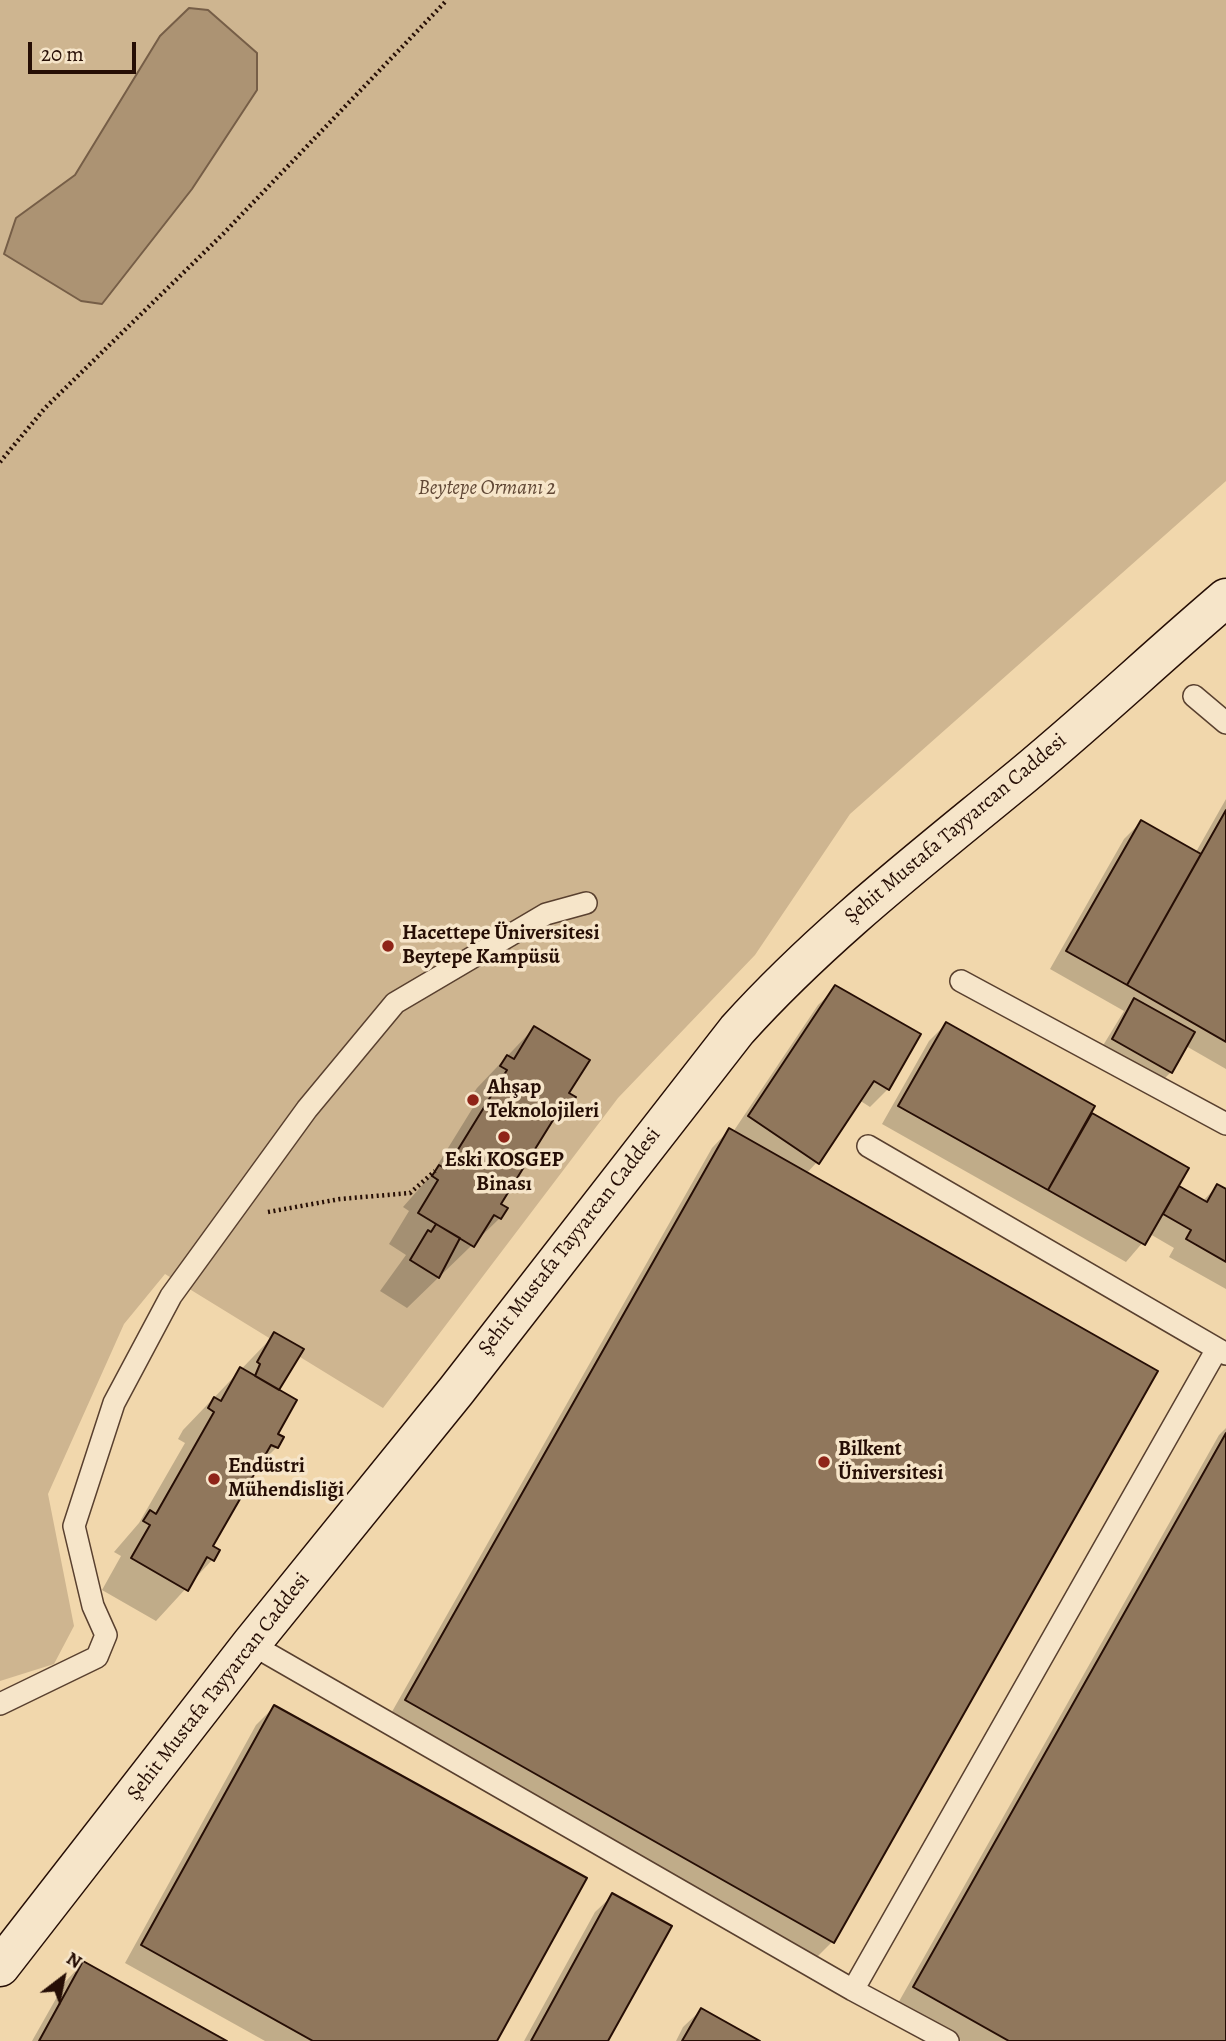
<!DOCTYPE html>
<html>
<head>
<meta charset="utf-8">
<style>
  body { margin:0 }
  #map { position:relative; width:1226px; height:2041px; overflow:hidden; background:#f1d7ac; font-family:Alegreya,serif }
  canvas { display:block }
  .north { position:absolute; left:28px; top:1943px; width:70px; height:70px; -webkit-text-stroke:5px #f6e5c9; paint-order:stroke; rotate:32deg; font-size:19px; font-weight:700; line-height:28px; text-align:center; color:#260e05 }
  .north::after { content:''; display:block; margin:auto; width:24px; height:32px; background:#260e05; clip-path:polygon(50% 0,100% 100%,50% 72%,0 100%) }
  .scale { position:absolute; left:28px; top:42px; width:108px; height:32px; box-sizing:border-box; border:4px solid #260e05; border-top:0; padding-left:9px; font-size:21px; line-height:24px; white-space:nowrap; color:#260e05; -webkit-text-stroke:5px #f6e5c9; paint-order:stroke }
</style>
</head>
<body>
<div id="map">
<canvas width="1226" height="2041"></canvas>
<div class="north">N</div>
<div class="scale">20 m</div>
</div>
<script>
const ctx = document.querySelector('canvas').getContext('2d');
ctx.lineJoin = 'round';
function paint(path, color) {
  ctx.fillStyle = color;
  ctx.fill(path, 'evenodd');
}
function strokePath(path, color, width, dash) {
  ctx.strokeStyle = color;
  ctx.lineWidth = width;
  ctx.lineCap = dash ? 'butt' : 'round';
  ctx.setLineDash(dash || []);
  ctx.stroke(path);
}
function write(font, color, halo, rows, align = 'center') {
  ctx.font = font + ' Alegreya,serif';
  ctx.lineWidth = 7;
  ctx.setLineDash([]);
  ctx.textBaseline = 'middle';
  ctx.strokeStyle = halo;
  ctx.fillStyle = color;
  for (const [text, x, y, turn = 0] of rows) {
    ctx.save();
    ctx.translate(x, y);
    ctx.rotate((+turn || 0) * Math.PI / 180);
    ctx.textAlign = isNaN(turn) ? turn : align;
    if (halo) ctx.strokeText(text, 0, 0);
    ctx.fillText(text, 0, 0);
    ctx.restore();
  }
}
paint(new Path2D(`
  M0,0H1226V481L850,814L755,955L618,1098L383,1408L165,1274L124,1324L48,1494L74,1626L54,1664L0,1681Z`), '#ceb590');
const water = new Path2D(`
  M189,8L208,10L257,53V90L192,189L102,304L81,301L4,254L16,218L75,175L160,36Z`);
paint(water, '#ac9373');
strokePath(water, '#765e47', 2);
paint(new Path2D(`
  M1226,799V1069L1186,1046L1171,1072L1153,1090L1096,1057L1124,1011L1050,969L1124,839L1141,822L1196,852Z
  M836,988L919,1035L888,1089L870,1107L859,1100L817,1162L806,1174L833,1941L815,1959L389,1717L712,1148L729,1130L733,1132L818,1005Z
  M946,1024L1089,1113L1187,1169L1176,1187L1202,1202L1217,1186L1226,1191V1289L1169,1257L1174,1248L1150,1234L1126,1262L882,1124L929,1041Z
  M534,1028L567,1094L568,1107L545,1130L499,1205L500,1218L407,1308L380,1291L406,1255L389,1244L409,1211L403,1207L432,1174L477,1101L471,1097L477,1088Z
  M275,1334L277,1447L257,1467L211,1547L218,1551L212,1560L156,1621L102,1590L121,1556L114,1552L139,1523L185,1443L178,1439L183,1430Z
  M1226,1428V2041H961L897,2005L1219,1435Z
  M274,1707L495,2041H265L125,1963L256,1725Z
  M613,1895L606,2041H524L595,1912Z
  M83,1963L223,2041H32L66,1981Z
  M701,2010L756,2041H676L683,2027Z`), '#0003');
const building = new Path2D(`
  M1226,810V1042L1127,985Z
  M1141,820L1201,854L1127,985L1066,951Z
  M835,985L921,1034L889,1090L874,1081L819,1164L748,1116Z
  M1134,998L1195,1032L1172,1073L1112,1039Z
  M946,1022L1095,1106L1048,1190L898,1106Z
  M534,1026L590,1060L569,1093L576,1097L569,1108L563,1104L501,1204L508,1208L501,1219L494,1215L474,1247L418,1213L438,1180L432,1176L439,1165L446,1169L507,1070L500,1066L507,1055L514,1059Z
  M1092,1113L1189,1168L1145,1245L1048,1190Z
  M729,1128L1158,1371L834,1943L405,1700Z
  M1217,1184L1226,1189V1262L1186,1239L1191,1230L1163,1214L1179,1186L1207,1202Z
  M436,1224L460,1238L439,1278L410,1260L428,1230L431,1232Z
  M274,1332L304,1349L279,1390L255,1376L260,1364L257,1362Z
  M240,1367L297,1400L278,1434L284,1437L278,1448L271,1445L213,1546L220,1550L214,1561L207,1557L188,1591L131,1558L150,1525L143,1521L150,1510L156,1514L214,1412L208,1408L214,1397L221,1401Z
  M1226,1433V2041H1009L913,1987Z
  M274,1705L587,1878L497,2041H313L141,1945Z
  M612,1893L672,1926L608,2041H531Z
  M83,1961L227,2041H39Z
  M701,2008L760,2041H682Z`);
paint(building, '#90775c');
strokePath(building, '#260e05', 2);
const service = new Path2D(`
  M1194,696L1226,723
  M961,981L1226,1124
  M868,1146L1226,1354
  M251,1644L853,1990L948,2041
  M0,1704L97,1657L106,1635L93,1606L74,1526L114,1403L171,1296L307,1109L395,1003L546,914L586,903
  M853,1990L1217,1349`);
const secondary = new Path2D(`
  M0,1967L251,1644L456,1391L737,1030C819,939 915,864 1010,786C1084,726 1153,660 1226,598`);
strokePath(service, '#59402f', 24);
strokePath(secondary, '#260e05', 41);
strokePath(new Path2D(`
  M0,462L45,408L223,234L447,0
  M268,1212L340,1199L410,1193L435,1171`), '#260e05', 4.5, [2, 3.5]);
strokePath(service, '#f6e5c9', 21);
strokePath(secondary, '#f6e5c9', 38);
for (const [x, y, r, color] of [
  [388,946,7,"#8f2418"],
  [473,1100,7,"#8f2418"],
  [504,1137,7,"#8f2418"],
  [824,1462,7,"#8f2418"],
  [214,1479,7,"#8f2418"]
]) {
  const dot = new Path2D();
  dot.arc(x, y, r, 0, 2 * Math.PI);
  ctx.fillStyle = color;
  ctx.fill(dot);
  strokePath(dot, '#f6e5c9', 2.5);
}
write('italic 21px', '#614836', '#f6e5c9', [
  ["Beytepe Ormanı 2",487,489]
]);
write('21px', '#260e05', '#f6e5c9', [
  ["Şehit Mustafa Tayyarcan Caddesi",956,829,-40],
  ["Şehit Mustafa Tayyarcan Caddesi",570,1242,-52],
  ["Şehit Mustafa Tayyarcan Caddesi",219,1687,-52]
]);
write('bold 21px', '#260e05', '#f6e5c9', [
  ["Hacettepe Üniversitesi",402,934],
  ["Beytepe Kampüsü",402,958],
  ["Ahşap",487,1088],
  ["Teknolojileri",487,1112],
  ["Eski KOSGEP",504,1161,"center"],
  ["Binası",504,1185,"center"],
  ["Bilkent",838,1450],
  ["Üniversitesi",838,1474],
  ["Endüstri",228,1467],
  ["Mühendisliği",228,1491]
], 'left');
</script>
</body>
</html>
